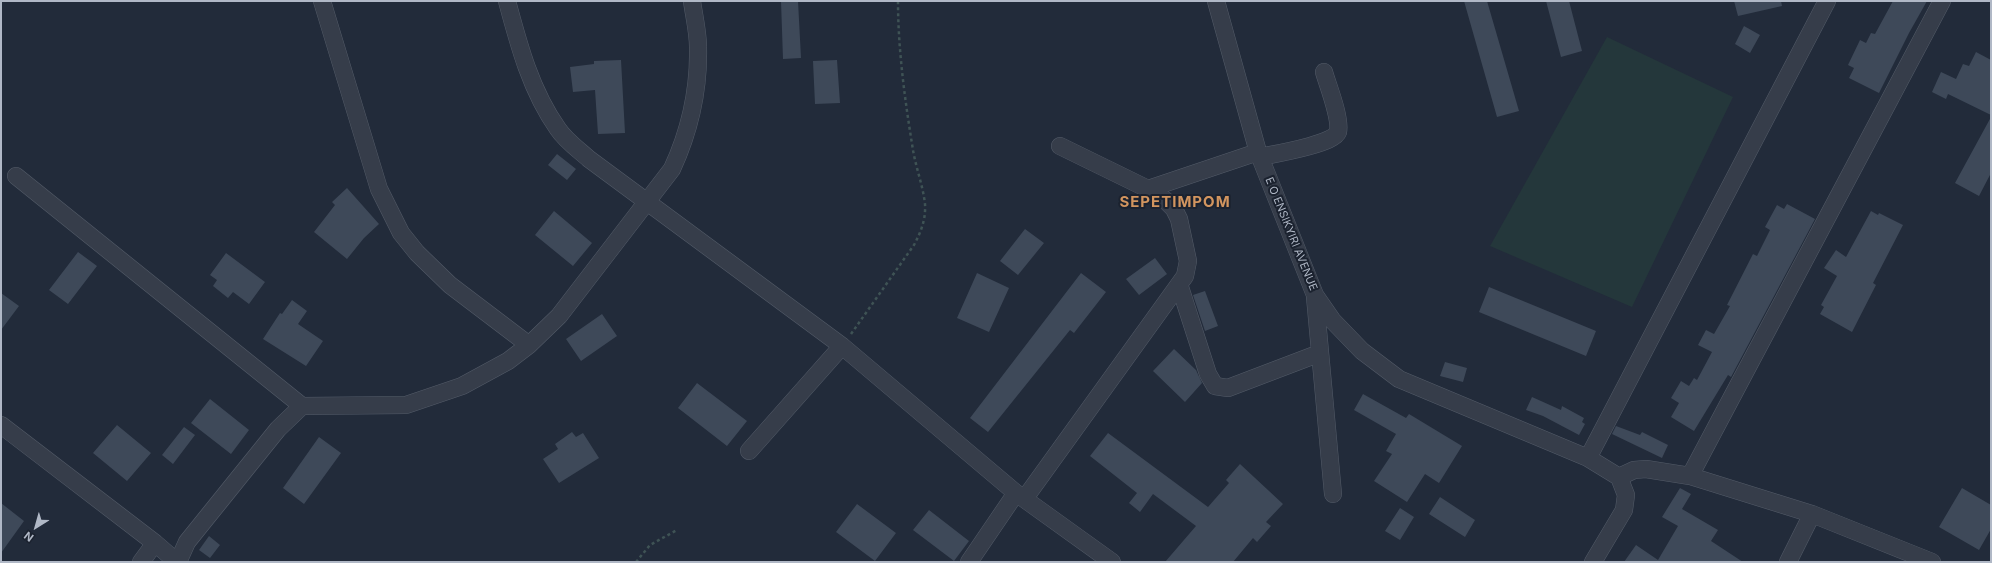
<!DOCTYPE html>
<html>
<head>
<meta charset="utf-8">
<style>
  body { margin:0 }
  #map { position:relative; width:1992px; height:563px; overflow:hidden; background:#222b3a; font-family:Inter,sans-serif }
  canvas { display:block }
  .frame { position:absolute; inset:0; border:2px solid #b0b8c6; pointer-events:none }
  .north { position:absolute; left:16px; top:507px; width:40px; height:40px; -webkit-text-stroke:3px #1b222f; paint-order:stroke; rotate:217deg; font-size:11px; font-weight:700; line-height:16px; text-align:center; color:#b0b8c6 }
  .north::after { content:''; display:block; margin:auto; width:14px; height:18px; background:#b0b8c6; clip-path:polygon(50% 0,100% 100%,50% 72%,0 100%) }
</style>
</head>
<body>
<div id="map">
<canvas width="1992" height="563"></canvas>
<div class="frame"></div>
<div class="north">N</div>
</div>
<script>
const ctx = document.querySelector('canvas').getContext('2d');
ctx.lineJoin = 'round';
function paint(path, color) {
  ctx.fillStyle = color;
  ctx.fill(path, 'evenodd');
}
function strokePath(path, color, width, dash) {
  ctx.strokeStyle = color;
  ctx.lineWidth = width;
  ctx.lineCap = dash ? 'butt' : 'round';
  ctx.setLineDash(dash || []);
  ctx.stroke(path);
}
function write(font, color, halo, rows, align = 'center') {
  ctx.font = font + ' Inter,sans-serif';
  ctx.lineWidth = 4;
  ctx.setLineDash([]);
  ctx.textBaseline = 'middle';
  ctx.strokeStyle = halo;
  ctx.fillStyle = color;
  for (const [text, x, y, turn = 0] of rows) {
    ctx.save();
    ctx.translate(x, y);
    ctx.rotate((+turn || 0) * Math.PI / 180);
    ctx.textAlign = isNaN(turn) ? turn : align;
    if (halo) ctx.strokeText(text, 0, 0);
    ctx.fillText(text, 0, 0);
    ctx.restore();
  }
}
paint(new Path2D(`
  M1607,37L1733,97L1632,307L1490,246Z`), '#24373b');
paint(new Path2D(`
  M781,1H798L801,58L783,59Z
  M1464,1H1487L1519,111L1497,117Z
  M1546,1H1569L1582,51L1561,57Z
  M1734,1H1781L1782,6L1738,16Z
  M1893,1H1927L1909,33L1879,93L1849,78L1854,68L1848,65L1860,40L1866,43L1871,33L1875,34Z
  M1744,26L1760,35L1750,53L1735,44Z
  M1976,52L1991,60V115L1948,94L1946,99L1932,92L1941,72L1956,79L1963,64L1969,66Z
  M621,60L625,133L598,134L595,90L573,92L570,67L594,64V61Z
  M837,60L840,103L815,104L813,61Z
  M1991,117V173L1979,196L1955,183Z
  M557,154L576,169L567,180L548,165Z
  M347,188L379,224L364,238L347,259L314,232L335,205L332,202Z
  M1787,204L1815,219L1731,377L1728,375L1694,431L1671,417L1679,403L1671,398L1681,381L1689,386L1694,378L1697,380L1712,352L1698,345L1706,330L1714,334L1730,306L1727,305L1753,254L1757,256L1770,230L1765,227L1777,205L1784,209Z
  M554,211L592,243L573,266L535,235Z
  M1871,211L1878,215L1879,213L1903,225L1873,283L1876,285L1852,332L1820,314L1824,307L1821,305L1837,276L1824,268L1836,250L1846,257Z
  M1025,229L1044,243L1018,275L1000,261Z
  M78,252L97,266L68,304L49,290Z
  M226,253L265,282L249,304L233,292L228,298L213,286L217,280L210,275Z
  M1155,258L1167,274L1139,295L1126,279Z
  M977,273L1009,288L989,332L957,318Z
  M1081,273L1106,292L1074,333L1070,330L988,432L970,418Z
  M1489,287L1596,331L1586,356L1479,312Z
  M1205,291L1218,326L1205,331L1193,295Z
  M1,293L19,306L1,330Z
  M292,300L307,311L298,324L323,341L306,366L263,339L280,313L282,314Z
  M602,314L617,336L581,361L566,339Z
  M1174,349L1196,370L1202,383L1185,402L1153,371Z
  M1445,362L1467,368L1463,382L1440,376Z
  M697,383L747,421L727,446L678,408Z
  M1363,394L1406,418L1409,414L1462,446L1439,483L1425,474L1407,502L1374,481L1392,454L1386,451L1396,434L1354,410Z
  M1532,397L1561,410L1562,406L1584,418L1582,422L1585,424L1579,435L1543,416L1526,410Z
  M210,399L249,430L231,454L191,423Z
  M117,425L151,453L127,481L93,453Z
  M1616,426L1640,435L1642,432L1668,445L1662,458L1612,434Z
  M184,427L195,435L173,464L162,455Z
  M572,432L576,437L583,433L599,458L559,483L543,459L558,449L555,444Z
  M1108,433L1208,507L1229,483L1226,480L1240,464L1283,504L1266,522L1271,526L1257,542L1253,538L1233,562H1165L1196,526L1153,494L1140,512L1129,503L1137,493L1090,456Z
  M319,437L341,453L304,504L283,488Z
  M1680,488L1691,494L1682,509L1718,530L1711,541L1743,562H1624L1636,545L1658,560L1678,526L1662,517Z
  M1962,488L1991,505V529L1979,550L1939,527Z
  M1440,497L1475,520L1465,537L1429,514Z
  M1,503L24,521L1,553Z
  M857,504L896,533L875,561L836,532Z
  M1400,508L1414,517L1400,540L1385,531Z
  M929,510L969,541L954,561L913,530Z
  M209,536L220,545L210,558L199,550Z`), '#3e4959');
const street = new Path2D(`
  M322,1L379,189L401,233L417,253L450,285L529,345
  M507,1C519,46 531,91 558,129C566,141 579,150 589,159L842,346L1016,493L1112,562
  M1216,1L1258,152L1315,295L1333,321L1362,351L1399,379L1588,458L1619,477L1626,495L1624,510L1593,562
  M1260,157C1274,154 1334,144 1338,132C1341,118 1328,86 1324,72
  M16,176L302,406
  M1148,189L1258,152
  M1179,284L1208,374L1215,386L1228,388L1320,353
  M1315,297L1333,494
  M1,425L155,543L177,562
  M749,451L842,346
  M1588,458L1827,1
  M1690,476L1942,1
  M1619,477L1634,470L1646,469L1690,476L1812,514L1932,562
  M1025,498L1185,276L1188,261L1179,219L1174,209L1165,200L1148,189L1060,146
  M141,562L155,543
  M178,562L187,542L278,429L302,406L406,405L462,386L508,361L529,345L559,316L672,169C690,130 699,89 698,47C698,32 694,16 692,1
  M969,562L1016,493
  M1788,562L1812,514`);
strokePath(street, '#535b68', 18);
strokePath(new Path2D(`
  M851,334L914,245C921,232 926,219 925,204C923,186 916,168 913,150C905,101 898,50 898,1
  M636,562L650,545L677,530`), '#3f5355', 2.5, [3, 3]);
strokePath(street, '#363d4a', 17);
write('11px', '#b0b8c6', '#1b222f', [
  ["E O ENSIKYIRI AVENUE",1291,234,68]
]);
ctx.letterSpacing = '1px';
write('bold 15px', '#d2955f', '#1b222f', [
  ["SEPETIMPOM",1175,202]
]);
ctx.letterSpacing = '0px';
</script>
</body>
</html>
